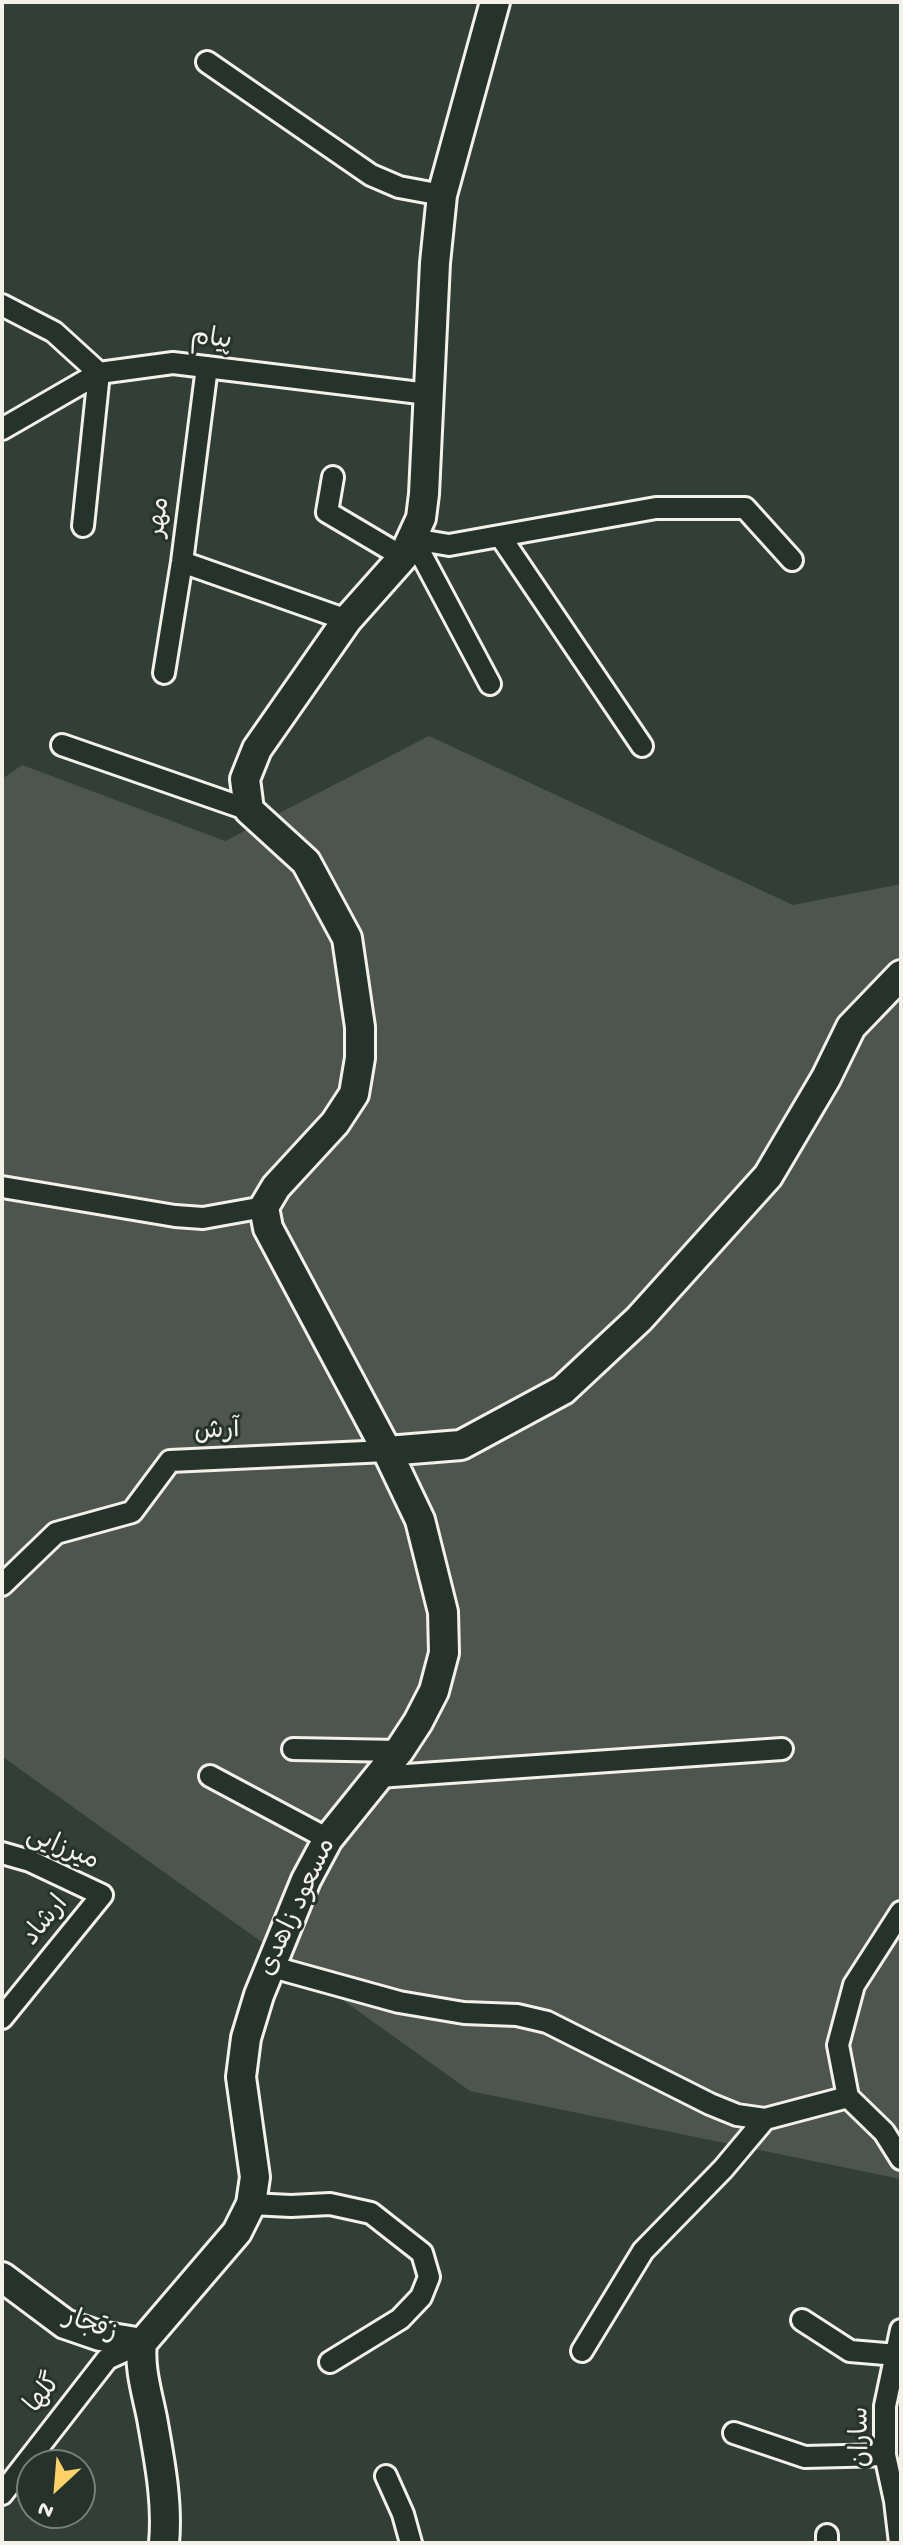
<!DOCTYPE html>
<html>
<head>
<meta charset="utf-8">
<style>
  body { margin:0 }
  #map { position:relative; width:903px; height:2545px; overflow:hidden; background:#323e38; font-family:"Gochi Hand",sans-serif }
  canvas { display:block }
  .frame { position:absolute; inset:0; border:4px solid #f4f1e8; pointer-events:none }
  .north { position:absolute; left:16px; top:2449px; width:80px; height:80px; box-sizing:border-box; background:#26332d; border:2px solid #787f78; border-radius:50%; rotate:206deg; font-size:22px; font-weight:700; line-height:32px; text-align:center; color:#f4f1e8 }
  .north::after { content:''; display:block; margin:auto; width:28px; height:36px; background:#ffd166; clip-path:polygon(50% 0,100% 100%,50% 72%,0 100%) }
</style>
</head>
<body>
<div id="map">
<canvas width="903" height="2545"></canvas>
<div class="frame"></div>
<div class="north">N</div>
</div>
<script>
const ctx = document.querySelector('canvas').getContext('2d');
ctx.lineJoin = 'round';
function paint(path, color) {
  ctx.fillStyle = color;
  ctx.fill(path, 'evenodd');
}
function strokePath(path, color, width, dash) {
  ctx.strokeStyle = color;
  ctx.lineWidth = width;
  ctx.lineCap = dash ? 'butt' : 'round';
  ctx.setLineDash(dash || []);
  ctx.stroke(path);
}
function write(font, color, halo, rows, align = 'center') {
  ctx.font = font + ' "Gochi Hand","Playpen Sans Arabic",sans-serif';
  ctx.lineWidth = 6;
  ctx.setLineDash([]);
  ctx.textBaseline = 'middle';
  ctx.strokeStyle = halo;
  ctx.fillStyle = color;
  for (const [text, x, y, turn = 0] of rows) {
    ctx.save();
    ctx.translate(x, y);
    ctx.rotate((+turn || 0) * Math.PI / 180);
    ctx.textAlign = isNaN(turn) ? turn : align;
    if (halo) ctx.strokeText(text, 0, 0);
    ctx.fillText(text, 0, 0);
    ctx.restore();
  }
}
paint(new Path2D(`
  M429,736L793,905L901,884V2179L470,2091L3,1757L2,779L22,765L225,841Z`), '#4c564f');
const street = new Path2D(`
  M207,62L371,175L399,187L442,195
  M2,305L54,332L99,373L83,526
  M2,429L99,373L173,363L428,394
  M333,477L327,512L403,557
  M500,536L642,746
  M413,539L449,545L656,508H745L792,560
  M413,539L490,684
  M182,562L347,620
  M164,673L182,562L207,367
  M62,745L249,810
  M2,1187L175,1216L203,1218L264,1207
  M2,1585L56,1533L132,1512L170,1461L387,1451
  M293,1749L399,1751
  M210,1776L328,1839
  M378,1777L782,1749
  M2,1853L30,1861L102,1895L2,2018
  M269,1966L399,2002L464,2013L517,2015L547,2022L710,2104L737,2115L765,2119L848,2097L884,2132L901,2159
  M848,2097L838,2045L854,1985L901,1912
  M251,2204L291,2206L330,2204L371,2213L422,2253L429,2277L421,2297L400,2319L330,2362
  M802,2320L850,2351L897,2355
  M582,2351L643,2251L723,2169L765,2119
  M734,2433L805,2457L885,2455
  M386,2476L403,2514L411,2543
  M2,2494L107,2359L142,2343
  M827,2543V2535
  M900,2543L895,2501L885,2455V2406L901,2330`);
const secondary = new Path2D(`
  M387,1451L461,1445L563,1390L639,1319L768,1176L826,1078L851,1027L901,975
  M2,2277L65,2324L100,2336L142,2343
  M164,2543C168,2502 159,2458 152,2418C147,2393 139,2368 142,2343L237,2232L251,2204L255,2177L241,2077L246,2038L259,1995L306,1880L328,1839L399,1751L418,1722L434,1691L444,1653L443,1612L420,1520L387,1451L268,1228L264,1207L276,1187L335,1123L354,1094L360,1058V1027L347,938L306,862L249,810L245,779L257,749L347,620L403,557L421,518L424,494L435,263L442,195L495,2`);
strokePath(street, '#f4f1e8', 26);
strokePath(secondary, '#f4f1e8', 34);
strokePath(street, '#26332d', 20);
strokePath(secondary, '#26332d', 28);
write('26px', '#f4f1e8', '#26332d', [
  ["پیام",211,341,7],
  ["مهر",161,517,-83],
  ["آرش",217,1433,-3],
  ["میرزایی",62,1850,23],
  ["مسعود زاهدی",299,1908,-65],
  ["ارشاد",47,1922,-51],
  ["زقجار",90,2327,19],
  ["گلها",45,2395,-51],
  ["ساران",863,2437,-91]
]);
</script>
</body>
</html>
